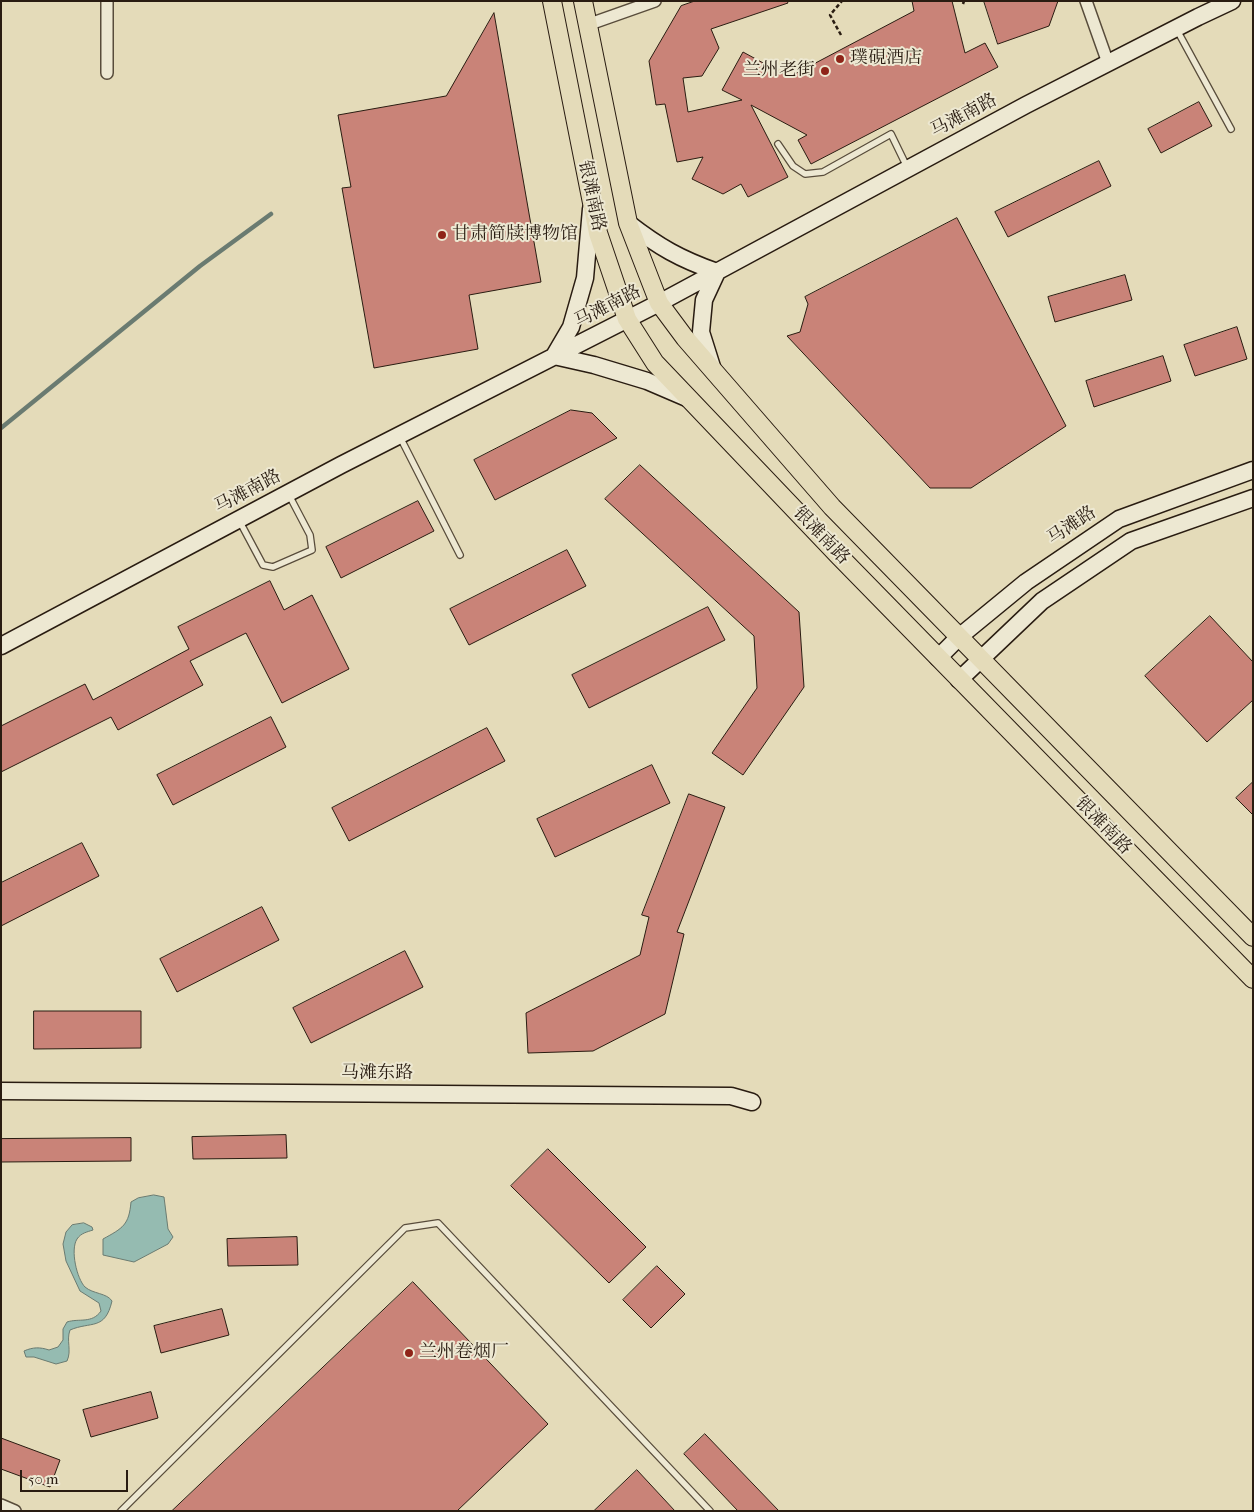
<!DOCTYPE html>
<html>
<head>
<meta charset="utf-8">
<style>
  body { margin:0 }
  #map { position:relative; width:1254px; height:1512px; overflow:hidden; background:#e4dbb9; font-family:"IM FELL French Canon",serif }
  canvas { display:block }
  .frame { position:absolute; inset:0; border:2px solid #291c11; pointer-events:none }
  .scale { position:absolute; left:20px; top:1470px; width:108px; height:22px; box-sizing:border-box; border:2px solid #291c11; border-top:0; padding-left:6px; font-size:15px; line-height:18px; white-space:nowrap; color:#291c11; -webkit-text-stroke:4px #ede8d2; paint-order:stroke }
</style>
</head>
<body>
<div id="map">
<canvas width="1254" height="1512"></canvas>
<div class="frame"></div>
<div class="scale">50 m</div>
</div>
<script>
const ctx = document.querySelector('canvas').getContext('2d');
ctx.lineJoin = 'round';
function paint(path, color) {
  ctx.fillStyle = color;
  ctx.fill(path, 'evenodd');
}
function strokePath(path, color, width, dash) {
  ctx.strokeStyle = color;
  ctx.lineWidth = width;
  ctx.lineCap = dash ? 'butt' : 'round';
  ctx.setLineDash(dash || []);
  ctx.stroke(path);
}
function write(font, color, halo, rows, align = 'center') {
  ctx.font = font + ' "IM FELL French Canon","Noto Serif SC",serif';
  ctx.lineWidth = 4;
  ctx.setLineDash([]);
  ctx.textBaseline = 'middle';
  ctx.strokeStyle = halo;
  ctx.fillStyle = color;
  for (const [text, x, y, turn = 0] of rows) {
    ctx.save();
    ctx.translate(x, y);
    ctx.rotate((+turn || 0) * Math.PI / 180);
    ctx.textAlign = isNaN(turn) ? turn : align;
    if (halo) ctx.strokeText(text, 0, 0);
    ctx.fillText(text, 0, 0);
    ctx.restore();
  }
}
const water = new Path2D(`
  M154,1195L164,1197L168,1229L173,1237L168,1244L134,1262L103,1255V1239C123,1228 129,1225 131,1202L138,1198Z
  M84,1223L92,1227L93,1230C87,1232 81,1233 77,1239C70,1250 77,1279 85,1287C93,1294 107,1293 112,1301C105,1331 91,1321 70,1330C66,1341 72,1350 67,1361L56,1364L34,1357H26L24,1351C33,1347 40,1347 49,1350L58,1347L63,1340V1329L67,1322C79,1318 92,1324 101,1311L99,1303L80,1291L66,1261L63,1244L66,1232L72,1225Z`);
paint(water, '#95bbb1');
strokePath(water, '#6a7b71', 1);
strokePath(new Path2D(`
  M1,428L200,266L271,214`), '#6a7b71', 4.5);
const building = new Path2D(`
  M695,1H787L788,3L711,29L719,48L702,76L683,78L688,112L742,100L722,90L743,52L789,77L914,11L912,1H952L965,53L985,43L998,67L811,164L798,140L807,135L751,105L788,177L748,197L741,184L723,194L692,179L703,157L677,162L665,104L656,105L649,61L681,6Z
  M984,1H1058L1049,26L998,44Z
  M494,13L541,282L469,295L478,349L374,368L342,188L351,187L338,115L446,96Z
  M1199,102L1212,126L1161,153L1148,129Z
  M1099,161L1111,186L1008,237L995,212Z
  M957,218L1066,426L971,488H930L787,336L800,332L808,304L805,297Z
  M1125,275L1132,300L1055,322L1048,297Z
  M1237,327L1247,359L1195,376L1184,345Z
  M1163,356L1171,381L1094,407L1086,381Z
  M571,410L592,413L617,438L495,500L474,460Z
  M640,465L799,612L804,687L743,775L712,753L757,688L754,636L605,499Z
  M418,501L434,531L341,578L326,547Z
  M567,550L586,586L469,645L450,609Z
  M270,581L284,610L312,595L349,669L282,703L246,633L190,661L203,685L118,730L111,717L1,772V726L85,684L93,700L189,649L178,627Z
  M708,607L725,640L589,708L572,675Z
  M1210,616L1253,662V700L1207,742L1145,676Z
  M271,717L286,747L173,805L157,775Z
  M487,728L505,761L349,841L332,808Z
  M652,765L670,803L555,857L537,819Z
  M1253,782V815L1236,798Z
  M689,794L725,807L677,932L684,934L665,1014L593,1051L528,1053L526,1013L640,955L649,917L642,915Z
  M82,843L99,876L1,926V883Z
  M262,907L279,940L177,992L160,959Z
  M405,951L423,987L311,1043L293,1008Z
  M34,1011H141V1048L34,1049Z
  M286,1135L287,1158L193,1159L192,1137Z
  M131,1138V1161L1,1162V1139Z
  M548,1149L646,1247L609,1283L511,1186Z
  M297,1237L298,1265L228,1266L227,1239Z
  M657,1266L685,1294L651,1328L623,1300Z
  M413,1282L548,1424L457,1511H172Z
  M222,1309L229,1335L161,1353L154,1326Z
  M151,1392L158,1418L91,1437L83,1410Z
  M705,1434L779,1511H738L684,1454Z
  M1,1438L60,1460L50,1487L1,1469Z
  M637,1470L675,1511H594Z`);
paint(building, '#c98378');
strokePath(building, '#291c11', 1);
const lane = new Path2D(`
  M1177,30L1231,129
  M778,144L793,166L805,174L823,172L891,134L907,167
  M400,437L460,555
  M240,522L263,565L273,567L312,550L310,535L289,495
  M121,1511L405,1228L438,1223L710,1511`);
const street = new Path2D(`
  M1086,1L1108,63
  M587,25L655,1
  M107,73V1
  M1,1505L15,1511`);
const secondary = new Path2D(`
  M591,209L585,278L571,327L554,356L594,365L647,381L689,399
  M628,223C659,247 680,259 717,272L704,300L701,332L713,370
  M1,646L341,465L659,303L1026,105L1198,17L1232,1
  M938,658L959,637L1026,582L1119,519L1253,470
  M959,680L1042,601L1131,541L1253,498
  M1,1091L731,1096L752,1102`);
const primary = new Path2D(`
  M552,1L598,233L627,319L655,363L839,556L1253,979
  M583,1L628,223L659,303L685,338L832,507L1253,937`);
strokePath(lane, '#584c3b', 8);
strokePath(street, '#584c3b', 14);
strokePath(secondary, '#291c11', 19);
strokePath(primary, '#291c11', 20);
strokePath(new Path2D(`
  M963,4L964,1
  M841,35L830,15L842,1`), '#291c11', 2.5, [4, 2.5]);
strokePath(lane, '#ede8d2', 5.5);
strokePath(street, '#ede8d2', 11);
strokePath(secondary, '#ede8d2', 16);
strokePath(primary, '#e4dbb9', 18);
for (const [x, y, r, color] of [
  [840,59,5,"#8f2418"],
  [825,71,5,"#8f2418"],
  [442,235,5,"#8f2418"],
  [409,1353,5,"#8f2418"]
]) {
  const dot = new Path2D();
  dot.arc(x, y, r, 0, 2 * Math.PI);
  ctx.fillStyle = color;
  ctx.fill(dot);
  strokePath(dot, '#ede8d2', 2);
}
write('18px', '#291c11', '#ede8d2', [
  ["璞硯酒店",850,59],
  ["兰州老街",815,71,"right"],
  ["甘肃简牍博物馆",452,235],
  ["兰州卷烟厂",419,1353]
], 'left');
write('18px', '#291c11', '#ede8d2', [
  ["马滩南路",964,116,-28],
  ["银滩南路",591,196,78],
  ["马滩南路",608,307,-27],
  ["马滩南路",248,492,-28],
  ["马滩路",1072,526,-34],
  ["银滩南路",821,536,46],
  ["银滩南路",1103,826,46],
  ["马滩东路",377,1074]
]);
</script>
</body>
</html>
